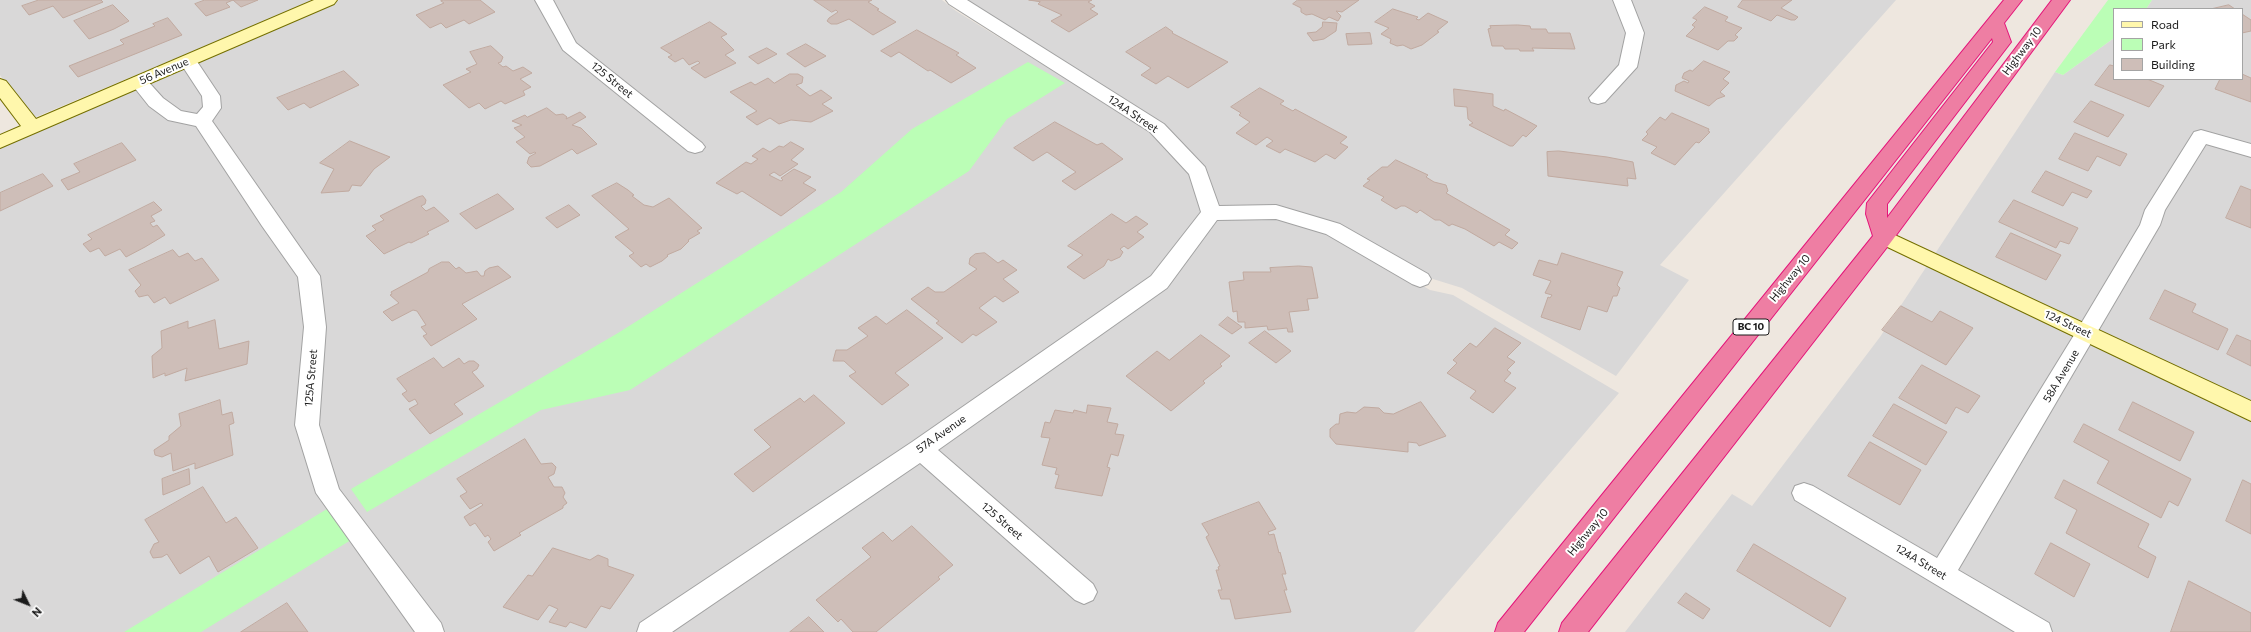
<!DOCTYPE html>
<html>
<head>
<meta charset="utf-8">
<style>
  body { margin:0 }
  #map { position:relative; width:2251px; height:632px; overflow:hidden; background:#eee7df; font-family:Commissioner,sans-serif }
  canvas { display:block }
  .legend { position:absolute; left:2113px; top:8px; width:130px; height:72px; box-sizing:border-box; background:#fff; border:1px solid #a4a4a4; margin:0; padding:5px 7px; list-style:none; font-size:12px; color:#1b1b1b }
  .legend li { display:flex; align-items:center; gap:8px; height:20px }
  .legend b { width:20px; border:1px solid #a4a4a4 }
  .north { position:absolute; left:8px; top:584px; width:40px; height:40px; -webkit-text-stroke:3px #fff; paint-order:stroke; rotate:133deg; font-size:11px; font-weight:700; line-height:16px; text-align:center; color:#1b1b1b }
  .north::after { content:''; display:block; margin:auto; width:14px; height:18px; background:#1b1b1b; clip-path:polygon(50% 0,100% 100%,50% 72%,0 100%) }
</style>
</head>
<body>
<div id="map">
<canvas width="2251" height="632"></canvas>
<ul class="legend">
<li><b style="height:5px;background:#fff7ac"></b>Road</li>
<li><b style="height:11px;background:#bbfeb6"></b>Park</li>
<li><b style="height:11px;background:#cebeb8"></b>Building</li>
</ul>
<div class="north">N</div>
</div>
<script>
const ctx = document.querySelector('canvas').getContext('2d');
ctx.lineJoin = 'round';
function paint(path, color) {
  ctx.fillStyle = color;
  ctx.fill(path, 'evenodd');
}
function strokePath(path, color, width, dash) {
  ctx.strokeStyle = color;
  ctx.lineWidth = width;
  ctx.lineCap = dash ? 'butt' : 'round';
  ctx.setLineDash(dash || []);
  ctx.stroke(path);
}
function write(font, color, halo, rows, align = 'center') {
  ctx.font = font + ' Commissioner,sans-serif';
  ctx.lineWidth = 4;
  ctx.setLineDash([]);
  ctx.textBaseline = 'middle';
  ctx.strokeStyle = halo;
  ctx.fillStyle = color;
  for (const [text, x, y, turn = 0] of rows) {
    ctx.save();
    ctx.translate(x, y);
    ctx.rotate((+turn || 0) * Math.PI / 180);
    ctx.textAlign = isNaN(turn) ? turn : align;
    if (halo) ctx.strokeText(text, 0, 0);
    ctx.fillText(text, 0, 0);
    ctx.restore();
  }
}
paint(new Path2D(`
  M0,0H315L31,119L0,75Z
  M340,0H942L956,11L1151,131L1191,174L1202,214L1274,216L1330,232L1430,290L1453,295L1619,393L1414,632H0V145Z
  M964,0H1896L1660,265L1689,280L1616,376L1462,288L1433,279L1341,226L1216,209L1163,125Z
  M2152,0H2251V632H1625L1732,494L1752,506L1880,337L2055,72L2063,75L2114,38V79H2242V9H2146Z`), '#d9d8d8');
paint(new Path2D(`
  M2108,0H2152L2146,9H2114V38L2063,75L2055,72Z
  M1028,62L1065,83L1007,119L969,171L630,390L541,410L367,512L351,489L618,333L841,192L912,129Z
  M327,509L351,540L201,632H124Z`), '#bbfeb6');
const building = new Path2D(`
  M39,0H101L103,2L63,18L53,6L29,15L22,6Z
  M205,0H258L241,7L233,0L226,3L230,7L206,16L195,4Z
  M444,0H480L495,12L469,24L464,20L446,28L441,23L430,28L416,15L444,3L441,1Z
  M814,0H872L868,2L879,9L877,10L896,22L873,35L849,19L837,24H831L827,21L829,18L838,12L836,10L832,12Z
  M1029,0H1092L1088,2L1095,6L1090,9L1098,14L1069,32L1051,21L1062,15L1038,4L1040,2Z
  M1298,0H1359L1342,12L1336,11L1341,16L1338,21L1329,17L1325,20L1312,14L1306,15L1301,12V8L1293,4Z
  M1743,0H1792L1781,8L1798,17L1795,20H1791L1777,15L1771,21L1738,7Z
  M113,5L129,21L114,29L89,39L74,21Z
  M2229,5L2235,9H2211Z
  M1705,7L1728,17L1725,21L1742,28L1735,35L1738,37L1734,41H1728L1718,50L1686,36L1695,27L1692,25L1697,20L1693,18Z
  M1393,9L1418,17L1416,19L1419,20L1428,13L1448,22L1437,31L1439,32L1422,45L1411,49L1403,45L1397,46L1390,43L1391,39L1381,34L1389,28L1375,22Z
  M2242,14L2251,20V31L2242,33Z
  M168,18L182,35L78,77L69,66L124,44L120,40L155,26L153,24Z
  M710,22L727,34L721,37L734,50L725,55L736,63L705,78L691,68L700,63L698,61L689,65L683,58L675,62L668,57L672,55L661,48Z
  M1323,22L1337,23L1336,31L1324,39L1313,41L1307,33L1316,32L1322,27Z
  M1518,25L1530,26L1531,29H1546L1548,33H1570L1575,49L1532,48L1534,51H1520L1519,49H1505L1503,46H1492L1488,29L1491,28L1490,26Z
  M1166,27L1173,32L1172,33L1228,62L1188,88L1168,76L1156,84L1141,75L1151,68L1126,52Z
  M917,30L959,53L956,55L976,68L951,83L930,70L928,71L899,52L891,57L881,51Z
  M1370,33L1372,44L1348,45L1346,34Z
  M806,44L826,56L805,67L787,54Z
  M491,46L503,57L501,62L498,63L503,67L506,66L513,71L523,67L532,73L520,79L531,87L523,91L525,95L505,104L501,101L485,109L479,103L469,108L443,85L471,72L466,69L477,64L470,52Z
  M767,48L777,54L758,64L749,57Z
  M1704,61L1730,72L1723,79L1729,83L1720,92L1725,96L1717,99L1709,106L1675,91L1676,85L1684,81L1688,83L1689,81L1682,78L1684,73L1690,70L1692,71Z
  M2110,65L2114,66V79H2147L2164,86L2149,107L2095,85Z
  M344,71L359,85L310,108L304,103L288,110L277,98Z
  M790,74H798L803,77L802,83L796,85L810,96L821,90L832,98L822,104L833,111L811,122L791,120L779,124L770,118L757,125L746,117L757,111L730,92L751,82L755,85L768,78L774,83Z
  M2242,74L2251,78V102L2215,89L2220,79H2242Z
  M1260,88L1284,101L1280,104L1293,111L1295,109L1347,137L1340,143L1348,147L1335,159L1326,154L1315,162L1285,149L1280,153L1266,146L1273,141L1267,137L1256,145L1236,133L1250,122L1239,115L1241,113L1231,107Z
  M1454,89L1493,94V106L1504,111L1505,109L1537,126L1526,137L1523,135L1513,146H1510L1469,125L1473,123L1468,119L1467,107L1455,106Z
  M2091,101L2124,115L2108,137L2074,122Z
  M547,108L556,115L563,114L567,117L566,119L580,112L586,117L572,125L581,128L597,144L577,154L572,149L540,166L531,167L527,163L529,157L536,153L535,152L530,154L516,142L525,137L514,128L522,125L512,121L525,115L527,117Z
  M1672,113L1709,129L1708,131L1710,132L1699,143L1696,142L1675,165L1651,153L1657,147L1642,140L1648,134L1646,132L1660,117L1665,120Z
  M1055,122L1097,145L1102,143L1123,159L1075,190L1062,181L1076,172L1047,152L1033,161L1014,148Z
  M2075,133L2127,154L2120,166L2097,156L2088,171L2059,159Z
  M350,141L390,157L374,169L361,186L352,185L349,191L321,193L334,169L320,163Z
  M791,142L804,149L791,160L798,164L780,176L774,172L769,175L781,181L783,180L781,178L794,169L811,177L803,183L816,190L781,216L742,191L737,194L716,183L746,162L751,164L758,159L752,156L763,148L770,152L779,146L783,147Z
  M122,143L136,160L68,190L61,180L80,172L74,164Z
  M1559,151L1607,157L1633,162L1636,179L1627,178L1628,186L1548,176L1547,152Z
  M1396,160L1428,175L1426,177L1434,182L1446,185L1448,191L1446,193L1510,230L1505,235L1518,243L1512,249L1499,242L1494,246L1465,229L1452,224L1449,226L1440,220H1435L1420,210L1417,213L1405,206H1401L1396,209L1381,200L1384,197L1363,186L1370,180L1367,179L1382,167H1387Z
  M2046,171L2092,191L2087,198L2072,192L2063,206L2032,192Z
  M43,174L53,186L0,211V193Z
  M617,183L628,190L634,195L632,196L644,205L653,207L669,198L702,228L697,231L700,233L688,240L689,241L681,249L667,255L668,256L662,261L650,267L646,264L641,267L629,256L634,253L615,237L629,229L592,196Z
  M2241,186L2251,190V228L2226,218Z
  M498,194L514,209L476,229L460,214Z
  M423,196L426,200L425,204L421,206L426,211L434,207L449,221L427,232L429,234L411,243L409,242L384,254L366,236L376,230L372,226L384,220L380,216L418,197Z
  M2014,200L2078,228L2069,244L2060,241L2056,248L1999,222Z
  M154,202L162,210L151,216L155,221L150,223L153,227L157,225L165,235L145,247L126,257L120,249L105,256L99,248L90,252L83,244L92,239L88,235Z
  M569,205L580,215L557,228L546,218Z
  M1112,214L1126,223L1136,216L1148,224L1137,232L1144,237L1128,249L1124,246L1120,249L1123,252L1120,257L1111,261L1108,259L1104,266L1084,279L1067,267L1083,255L1068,246Z
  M2011,233L2061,255L2046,280L1996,257Z
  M173,250L179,257L188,253L195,261L202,258L219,280L170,304L165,297L154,303L148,295L139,297L135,291L141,285L129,270Z
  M985,253L998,263L1003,260L1017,270L1003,279L1019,292L1003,302L995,296L979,308L997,322L976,336L973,334L962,343L936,323L939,321L911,299L928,287L935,292H944L977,269L969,264L970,258L975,254Z
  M1562,253L1623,272L1617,285L1620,288L1617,296H1613L1607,312L1588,306L1580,330L1541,317L1548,297L1550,298L1552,295L1545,293L1551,281L1533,275L1539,260L1557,265Z
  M442,262H449L456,269L459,267L466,273L477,271L481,276H484L485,271L489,268L498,266L511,277L462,304L477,319L431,346L423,336L427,334L421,327L426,325L417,311L413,310L392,321L383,312L399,303L390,295L392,294L391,292L428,272L429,269Z
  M1299,266L1312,267L1318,298L1307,299L1309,310L1289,312L1293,332H1288L1287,328L1268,330L1267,326L1245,328V322H1238L1237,311L1233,312L1229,282L1244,280L1243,272H1271L1270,268Z
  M2165,290L2196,304L2192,312L2228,329L2218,350L2150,319Z
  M1901,306L1932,322L1940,311L1973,328L1946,365L1882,330Z
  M907,310L943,338L895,373L909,385L882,405L849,376L856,372L844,361H833L836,350H847L868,336L858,328L876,316L886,324Z
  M1228,317L1242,327L1232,334L1219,325Z
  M215,320L219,349L249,341L247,364L185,381L187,368L165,376V373L153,378L152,356L162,348L161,331L188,321V328Z
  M1495,328L1521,343L1507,357L1515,362L1507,370L1511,373L1504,381L1516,388L1493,413L1470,398L1476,391L1447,373L1457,363L1453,360L1470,343L1476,347Z
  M1265,331L1291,351L1276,363L1249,343Z
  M1201,335L1230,356L1220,364L1222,366L1203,381L1205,383L1171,411L1126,376L1157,351L1169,360Z
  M2237,335L2251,341V366L2227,354Z
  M434,358L443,368L459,358L464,364L469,361H474L479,365L477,369L472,372L484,386L454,404L463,414L430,434L409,409L418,404L415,399L409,402L402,394L407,391L397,379Z
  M1922,365L1980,396L1968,413L1956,407L1946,424L1899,398Z
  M814,395L845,423L753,492L734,474L771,447L754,430L800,398L804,402Z
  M220,400L222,415L232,412L234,423L229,425L233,455L195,469V463L173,471L171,453L162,457L155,455L154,450L169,440V436L181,426L179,414Z
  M1421,402L1446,436L1419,446L1417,443L1408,442V452L1336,444L1330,437V429L1336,424H1339L1340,414L1347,412L1356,413L1364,407L1379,408L1384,413L1393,414Z
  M2133,402L2194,432L2180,461L2119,430Z
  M1894,404L1947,432L1926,465L1873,436Z
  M1088,405L1111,408L1107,422L1118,424L1115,434L1124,435L1118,456L1111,454L1107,467L1110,468L1102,496L1055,488L1059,475L1055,474L1057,468L1042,465L1050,438L1041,437L1045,422L1050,423L1055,410L1073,413L1074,410L1086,413Z
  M2084,424L2191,479L2178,506L2169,501L2161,518L2097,483L2109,461L2074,442Z
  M525,439L541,464L552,463L556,467L554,474L548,477L554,487H562L565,493L563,497L567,503L563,506V508L519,533L521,535L494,551L488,542L491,539L488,535L485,537L475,523L470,526L464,517L483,505L481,503L470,509L460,496L467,492L457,479Z
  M1870,442L1921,470L1900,505L1848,476Z
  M189,469L190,484L163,495L162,479Z
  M2064,480L2149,524L2138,547L2156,557L2148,578L2066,533L2077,510L2055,498Z
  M2243,480L2251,484V534L2226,521Z
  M203,487L226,523L236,517L258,548L218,572L209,556L180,574L167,554L162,557L153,558L150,552L154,544L159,542L145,520Z
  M1259,502L1276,529L1268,532L1269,535L1274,534L1279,553L1280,552L1286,574H1282L1287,590H1284L1291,612L1235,619L1230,599H1221L1218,590H1222L1216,570H1219L1218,567L1220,566L1206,537L1209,535L1202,524Z
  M912,526L953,565L938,577L940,579L876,632H853L841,619L838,622L816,600L871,557L862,548L883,532L892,541Z
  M2051,543L2090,564L2074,597L2035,574Z
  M1754,544L1846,598L1830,627L1737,571Z
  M553,548L590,560L598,555L608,559V566L634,575L610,609L601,606L586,628L570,622L566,627L549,622L558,609L549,605L538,620L503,607L528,575L532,576Z
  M2189,581L2251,613V632H2171Z
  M1686,593L1710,609L1703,619L1678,603Z
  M287,603L308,632H241Z
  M809,617L824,632H790Z`);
paint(building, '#cebeb8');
strokePath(building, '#c1aaa0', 1);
const street = new Path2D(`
  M535,0H553L576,43L702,143L705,147L702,151L695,153L688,151L563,50Z
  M946,0H967L1164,124L1205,167L1219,206L1276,205L1340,224L1428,274L1431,279L1428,284L1420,287L1412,284L1326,234L1276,219L1217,220L1167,288L938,450L1093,584L1097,592L1093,600L1084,604L1075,600L920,463L672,632H637L640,623L912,442L1151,276L1201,212L1189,174L1150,132L949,4Z
  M1613,0H1631L1644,33L1637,67L1605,102L1598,104L1591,102L1589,98L1619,65L1626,33Z
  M188,56L194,57L220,96L221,108L212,121L320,276L326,327L319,425L339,489L441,623L444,632H415L316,493L295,425L304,327L298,277L262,226L196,126L168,120L149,106L130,82L133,78L139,76L145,78L163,98L181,111L197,114L203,107L202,96L179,61L182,57Z
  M2201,130L2251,144V157L2206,144L2165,210L2160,225L1958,570L2049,623L2052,632H2015L1795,500L1792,493L1795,486L1804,483L1813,486L1937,558L2079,327L2140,225L2145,210L2194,132Z`);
const secondary = new Path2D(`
  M314,0H337L334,4L0,148V135L21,126L0,98V79L6,81L36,119Z
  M1884,230L2251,401V421L1877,242L1874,237L1877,232Z`);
const highway = new Path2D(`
  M2004,0H2022L2004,23L2011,42L1887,204V218L2052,0H2070L1891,242L1588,632H1559L1562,623L1873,236L1866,214L1867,203L1993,42L1992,38L1524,632H1495L1498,623Z`);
strokePath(street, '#a2a2a2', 2);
strokePath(secondary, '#746f00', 2);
strokePath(highway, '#e4147a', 2);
paint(street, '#fff');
paint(secondary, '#fff7ac');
paint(highway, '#ee7ea3');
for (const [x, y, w] of [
  [1751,327,36]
]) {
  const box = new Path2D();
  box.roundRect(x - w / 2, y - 8, w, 16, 3);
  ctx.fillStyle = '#fff';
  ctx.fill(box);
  strokePath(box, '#1b1b1b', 1);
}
write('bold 10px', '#1b1b1b', null, [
  ["BC 10",1751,327]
]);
write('11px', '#1b1b1b', '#fff', [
  ["Highway 10",2022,51,-53],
  ["56 Avenue",164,71,-23],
  ["125 Street",612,80,39],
  ["124A Street",1133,114,34],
  ["Highway 10",1790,278,-51],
  ["124 Street",2068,324,25],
  ["58A Avenue",2061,376,-59],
  ["125A Street",311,378,-85],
  ["57A Avenue",941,434,-35],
  ["125 Street",1002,521,41],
  ["Highway 10",1588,532,-51],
  ["124A Street",1921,562,31]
]);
</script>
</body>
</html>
